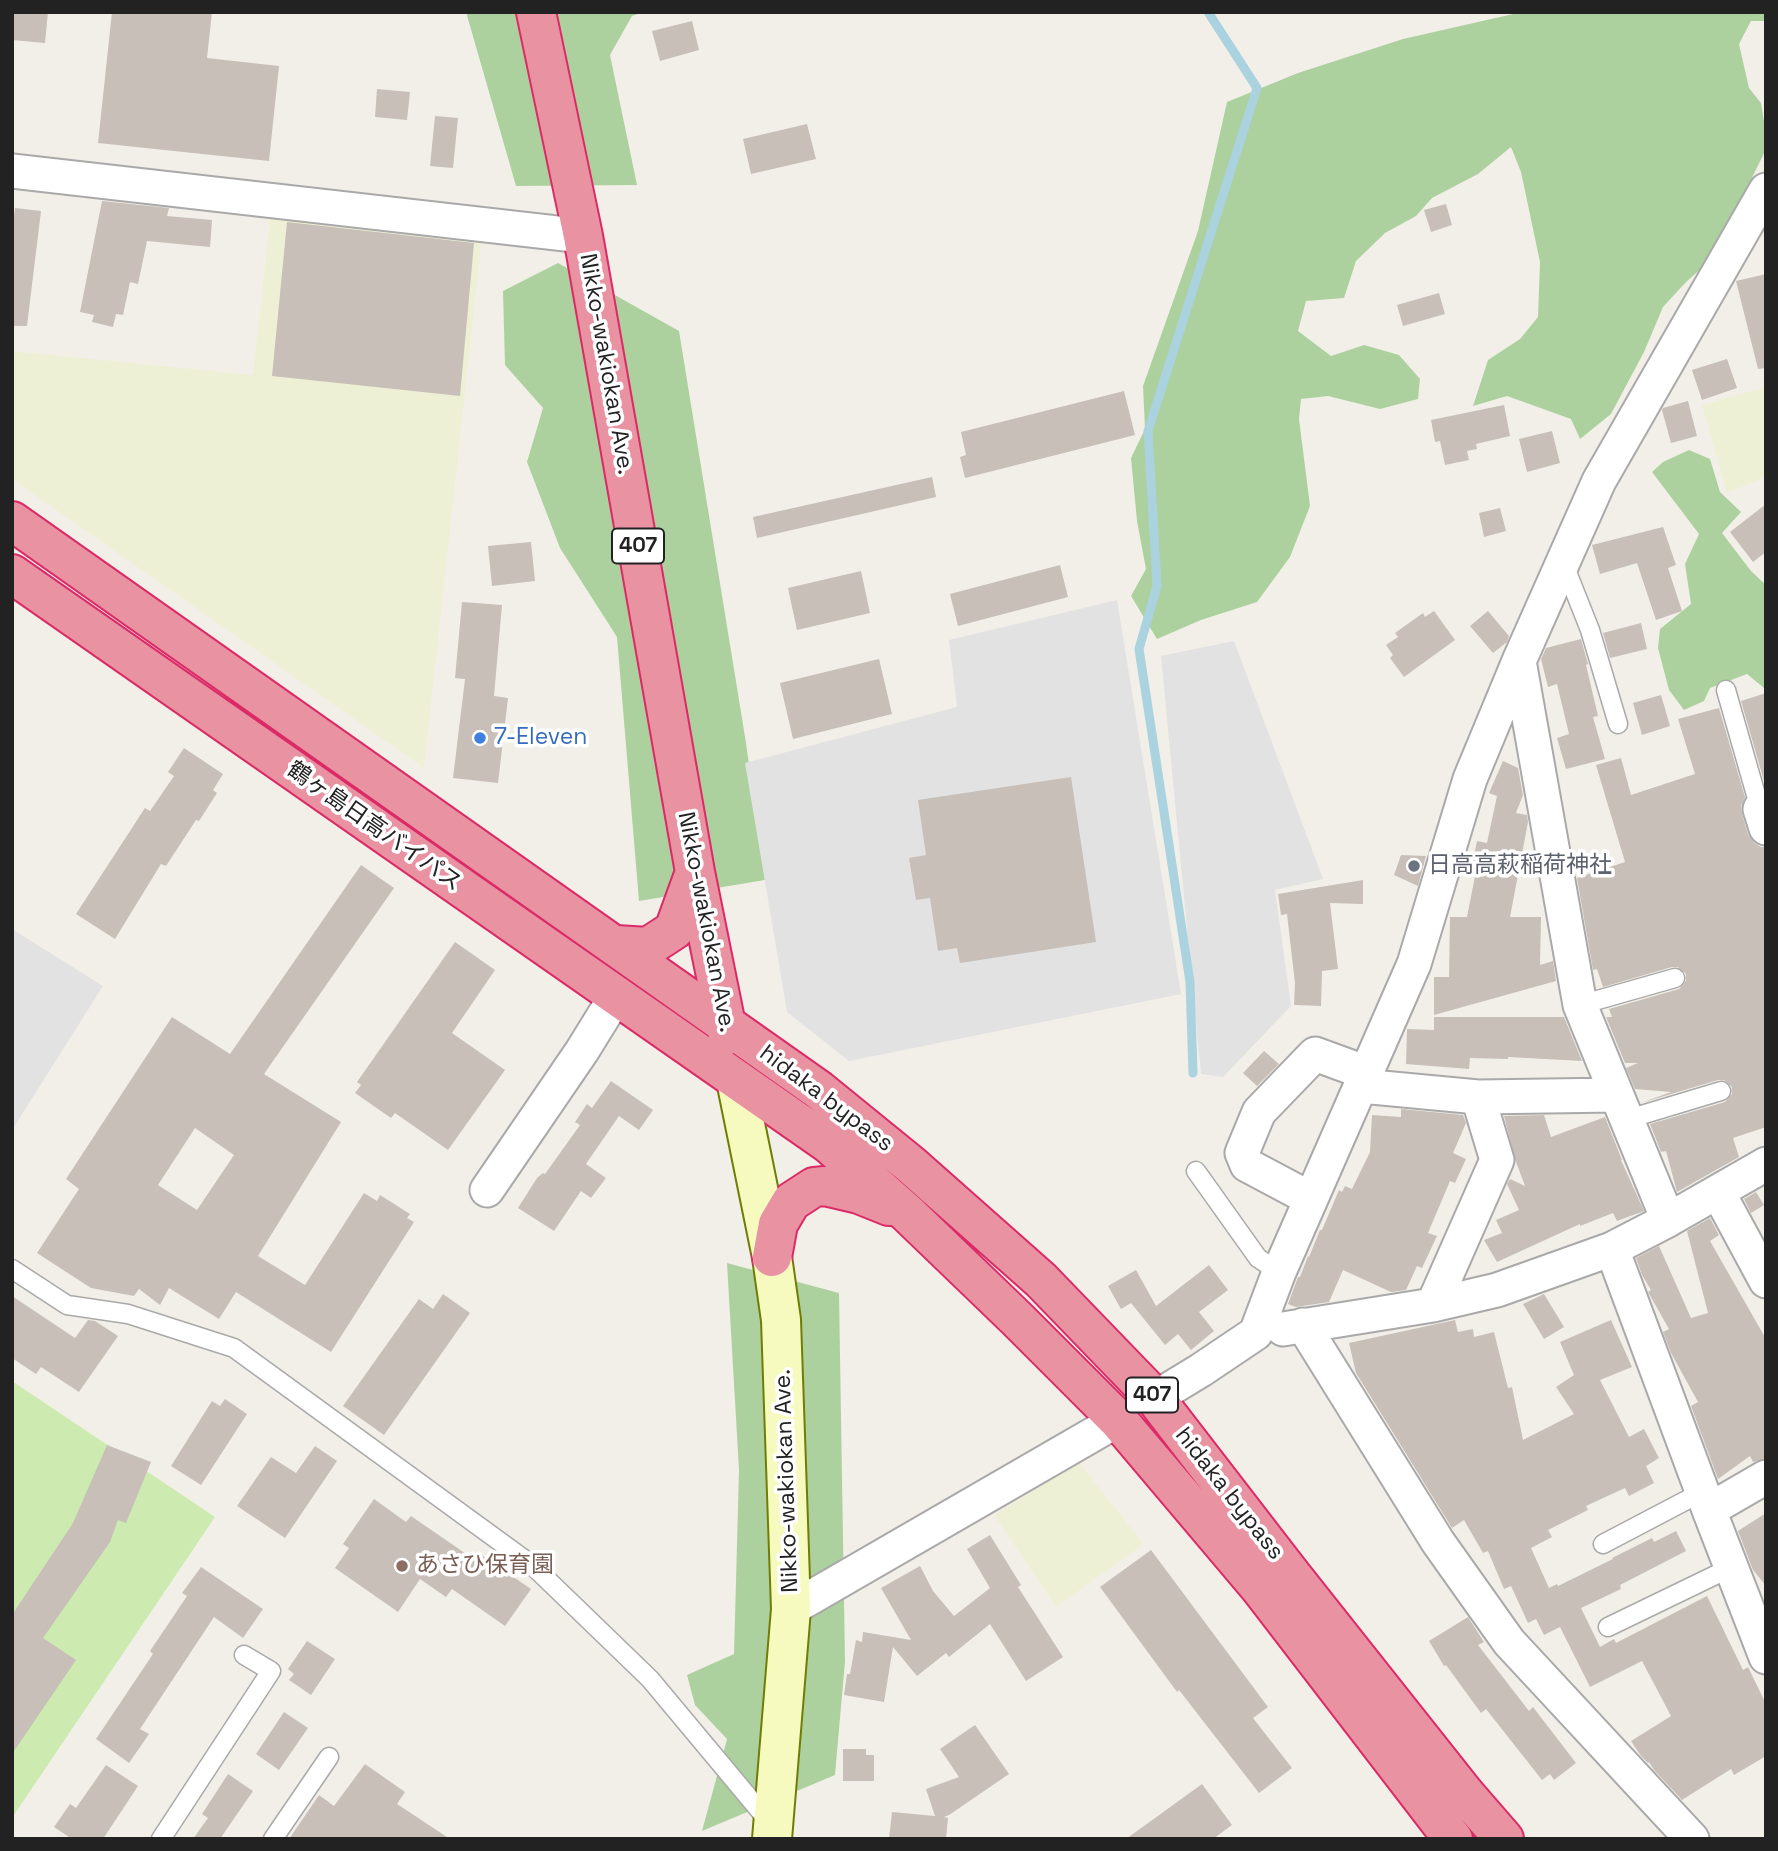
<!DOCTYPE html>
<html>
<head>
<meta charset="utf-8">
<style>
  body { margin:0 }
  #map { position:relative; width:1778px; height:1851px; overflow:hidden; background:#f2efe9; font-family:"Space Grotesk",sans-serif }
  canvas { display:block }
  .frame { position:absolute; inset:0; border:14px solid #222; pointer-events:none }
</style>
</head>
<body>
<div id="map">
<canvas width="1778" height="1851"></canvas>
<div class="frame"></div>
</div>
<script>
const ctx = document.querySelector('canvas').getContext('2d');
ctx.lineJoin = 'round';
function paint(path, color) {
  ctx.fillStyle = color;
  ctx.fill(path, 'evenodd');
}
function strokePath(path, color, width, dash) {
  ctx.strokeStyle = color;
  ctx.lineWidth = width;
  ctx.lineCap = dash ? 'butt' : 'round';
  ctx.setLineDash(dash || []);
  ctx.stroke(path);
}
function write(font, color, halo, rows, align = 'center') {
  ctx.font = font + ' "Space Grotesk","Noto Sans JP",sans-serif';
  ctx.lineWidth = 7;
  ctx.setLineDash([]);
  ctx.textBaseline = 'middle';
  ctx.strokeStyle = halo;
  ctx.fillStyle = color;
  for (const [text, x, y, turn = 0] of rows) {
    ctx.save();
    ctx.translate(x, y);
    ctx.rotate((+turn || 0) * Math.PI / 180);
    ctx.textAlign = isNaN(turn) ? turn : align;
    if (halo) ctx.strokeText(text, 0, 0);
    ctx.fillText(text, 0, 0);
    ctx.restore();
  }
}
paint(new Path2D(`
  M271,210L482,236L424,768L12,479V351L253,375Z
  M1766,387V477L1727,493L1702,405Z
  M1079,1463L1144,1544L1056,1607L994,1515Z`), '#eef0d5');
paint(new Path2D(`
  M12,1381L215,1517L14,1815L12,1814Z`), '#cdebb0');
paint(new Path2D(`
  M466,12H644L632,16L610,55L637,185L516,186Z
  M1522,12H1766V21H1751L1739,44L1749,88L1761,103L1766,134V149L1713,258L1686,282L1663,307L1644,352L1611,414L1580,439L1571,419L1507,396L1473,406L1488,360L1520,339L1538,317L1540,262L1521,172L1511,147L1478,174L1432,198L1416,216L1385,233L1356,261L1344,298L1306,301L1298,331L1331,356L1364,345L1399,355L1420,379L1418,399L1380,409L1328,396L1301,399L1299,419L1310,506L1290,557L1257,602L1201,620L1157,639L1131,596L1146,569L1137,521L1131,458L1145,429L1143,386L1198,231L1227,102L1298,73L1403,39Z
  M558,263L679,331L746,743L765,880L639,901L617,637L560,548L527,462L543,408L505,365L503,291Z
  M1689,450L1710,459L1720,492L1741,512L1722,533L1751,571L1766,585V688H1764L1747,674L1710,688L1704,701L1684,710L1669,690L1658,648L1660,629L1691,604L1685,564L1699,534L1652,472L1663,462Z
  M727,1263L839,1293L845,1661L835,1775L702,1831L727,1739L695,1705L687,1675L734,1654L739,1470Z`), '#add19e');
paint(new Path2D(`
  M1117,600L1181,994L849,1061L787,1012L745,763L957,707L949,640Z
  M1234,641L1323,879L1275,890L1291,1006L1223,1077L1201,1074L1161,656Z
  M12,929L103,986L12,1130Z`), '#e2e2e2');
strokePath(new Path2D(`
  M1193,1073L1190,982L1139,649L1157,586L1148,431L1257,88L1208,12`), '#aad3df', 9);
paint(new Path2D(`
  M12,12H48L45,43L12,40Z
  M112,12H212L207,58L279,66L269,161L98,143Z
  M692,21L699,50L660,61L652,31Z
  M377,89L410,92L407,120L375,117Z
  M435,116L458,118L453,168L430,166Z
  M807,124L816,159L751,174L743,139Z
  M102,201L169,208L167,216L212,220L210,247L147,241L138,284L130,282L123,315L116,314L113,327L92,322L94,315L80,312Z
  M1446,204L1452,225L1431,232L1424,210Z
  M15,208L41,211L27,326H12V232Z
  M287,222L474,243L460,396L272,376Z
  M1766,274V368L1758,369L1736,281Z
  M1439,293L1445,314L1403,326L1397,305Z
  M1727,359L1737,388L1702,400L1692,370Z
  M1124,391L1135,435L965,478L960,457L966,455L961,432Z
  M1688,401L1697,436L1671,443L1662,410L1663,408Z
  M1504,405L1510,436L1476,444L1477,449L1467,451L1469,460L1445,465L1440,441L1435,442L1431,420Z
  M1552,431L1560,463L1527,472L1519,439Z
  M932,477L936,497L757,538L753,517Z
  M1766,504V552L1753,562L1730,532Z
  M1500,508L1506,531L1484,537L1479,513Z
  M1663,527L1676,565L1668,568L1682,611L1656,620L1637,563L1600,574L1592,545Z
  M531,542L535,581L492,586L488,546Z
  M1060,565L1068,597L958,626L950,594Z
  M861,571L870,613L797,630L788,588Z
  M462,602L502,605L494,696L508,698L498,783L453,778L465,679L455,678Z
  M1434,611L1455,640L1404,677L1390,658L1393,655L1386,645L1398,637L1395,633L1423,613L1425,617Z
  M1488,611L1509,636L1507,642L1493,653L1470,626Z
  M1641,623L1647,649L1610,658L1603,633Z
  M1581,639L1588,664L1586,665L1598,716L1593,717L1605,759L1566,769L1557,738L1569,734L1557,684L1548,687L1541,659L1546,648Z
  M879,659L892,714L793,739L780,683Z
  M1766,693V788L1741,701Z
  M1661,695L1670,726L1642,735L1633,703Z
  M1719,708L1745,797L1741,806L1742,814L1748,834L1754,843L1761,847H1766V1127L1733,1138L1739,1157L1677,1192L1666,1151L1661,1152L1650,1124L1725,1102L1732,1094V1087L1724,1080H1718L1641,1103L1671,1092L1635,1089L1626,1068L1638,1063H1625L1606,1017H1612L1609,1009L1679,989L1686,981V974L1678,967H1672L1603,987L1597,969L1593,970L1577,878L1625,862L1596,765L1621,758L1631,795L1695,774L1678,719Z
  M184,748L223,774L213,790L217,793L199,821L196,820L166,866L161,864L115,939L76,914L145,808L150,811L174,776L168,772Z
  M1503,761L1518,768L1523,795L1516,813L1527,815L1528,822L1510,917H1541L1540,965L1553,961L1556,981L1434,1015V977H1449L1450,917H1467L1476,871L1471,870L1477,841L1487,843L1497,796L1489,793Z
  M1071,777L1096,942L960,963L957,948L938,951L930,898L916,900L909,858L926,855L918,800Z
  M1401,855L1426,856L1418,886L1394,875Z
  M361,865L394,888L264,1074L341,1122L258,1256L305,1285L364,1193L377,1201L380,1195L410,1214L407,1218L414,1222L331,1352L236,1292L219,1319L169,1288L160,1305L139,1289L134,1296L91,1288L37,1253L79,1189L66,1179L172,1017L230,1054ZM195,1128L234,1155L197,1210L158,1185Z
  M1363,880V904L1330,903L1338,969L1322,971L1321,1006L1294,1005L1295,983L1287,914L1281,915L1278,894Z
  M455,942L495,970L452,1033L505,1070L448,1150L395,1113L391,1118L355,1093L361,1085L357,1082Z
  M1434,1017H1564L1582,1061L1508,1057V1059L1470,1058L1469,1069L1406,1064L1407,1029L1434,1030Z
  M1264,1051L1279,1064L1257,1086L1243,1073Z
  M611,1081L653,1110L639,1130L619,1116L586,1164L606,1178L591,1198L581,1191L554,1231L518,1208L537,1178L543,1173L545,1174L580,1125L575,1122L587,1104L592,1108Z
  M1401,1109L1463,1115L1466,1123L1453,1153L1466,1159L1455,1183L1450,1181L1428,1233L1437,1236L1422,1268L1417,1266L1406,1290L1391,1292L1343,1270L1329,1302L1296,1307L1288,1304L1298,1277H1300L1308,1256L1309,1257L1320,1230H1322L1339,1190L1342,1192L1345,1186L1352,1189L1370,1152L1372,1115L1401,1117Z
  M1544,1115L1551,1137L1605,1117L1622,1160H1621L1644,1211L1617,1221L1613,1213L1580,1226V1224L1497,1262L1484,1240L1502,1233L1496,1220L1519,1210L1507,1184L1510,1179L1525,1186L1515,1159L1504,1116Z
  M1756,1192L1764,1205L1751,1213L1744,1199Z
  M1710,1218L1719,1235L1710,1241L1766,1339V1458L1753,1462L1750,1456L1718,1479L1691,1406L1698,1402L1671,1353L1663,1332L1669,1329L1648,1292L1651,1290L1642,1275L1636,1258L1659,1246L1691,1318L1708,1313L1687,1231Z
  M1209,1265L1228,1290L1199,1312L1214,1331L1191,1350L1178,1334L1165,1345L1131,1303L1121,1309L1108,1286L1136,1270L1156,1306Z
  M443,1294L470,1313L384,1435L343,1406L419,1299L433,1309Z
  M1544,1294L1564,1327L1544,1339L1523,1304Z
  M12,1296L75,1338L88,1320L95,1321L118,1336L79,1392L41,1367L36,1374L12,1358Z
  M1455,1320L1458,1332L1473,1329L1474,1337L1494,1332L1508,1388L1512,1387L1523,1440L1574,1414L1556,1387L1574,1375L1560,1342L1611,1320L1632,1367L1600,1380L1629,1437L1644,1429L1659,1458L1646,1466L1654,1483L1629,1496L1625,1488L1586,1506L1588,1510L1548,1530L1552,1537L1531,1548L1549,1588L1557,1584L1558,1586L1613,1559L1612,1558L1652,1538L1654,1542L1676,1531L1686,1551L1620,1585L1621,1589L1581,1608L1600,1647L1614,1639L1616,1643L1707,1596L1743,1670L1748,1667L1766,1704V1756L1734,1775L1731,1769L1682,1800L1654,1770L1649,1762L1648,1763L1641,1756L1631,1741L1671,1716L1642,1661L1590,1687L1560,1627L1544,1635L1536,1619L1528,1623L1511,1586L1504,1589L1488,1551L1483,1553L1464,1520L1452,1528L1356,1373L1349,1343Z
  M225,1399L247,1414L201,1485L171,1466L212,1401L220,1406Z
  M107,1445L151,1462L126,1523L118,1520L110,1542L43,1638L76,1660L12,1754V1615L73,1523Z
  M315,1446L337,1461L285,1538L237,1506L271,1457L296,1473Z
  M374,1499L406,1522L411,1516L472,1558L477,1552L531,1589L505,1626L452,1589L446,1597L420,1579L398,1612L335,1568L349,1548L343,1544Z
  M1766,1513V1586L1753,1570L1738,1531Z
  M990,1535L1021,1585L1018,1587L1063,1657L1026,1681L990,1624L949,1657L946,1653L917,1676L893,1647L884,1702L844,1695L847,1674H850L856,1640L862,1642L863,1632L911,1640L881,1588L920,1566L933,1591L954,1616L990,1588L967,1549Z
  M1151,1550L1268,1707L1253,1718L1292,1768L1259,1793L1179,1690L1177,1692L1100,1587Z
  M201,1567L263,1609L243,1638L214,1617L140,1729L149,1734L129,1763L96,1739L153,1654L150,1651L187,1596L182,1593Z
  M1468,1617L1484,1642L1478,1645L1529,1711L1533,1707L1576,1763L1554,1780L1550,1774L1542,1780L1486,1709L1481,1713L1446,1665L1444,1666L1429,1641Z
  M307,1641L335,1659L311,1695L289,1680L294,1674L288,1669Z
  M284,1712L308,1728L279,1770L256,1754Z
  M975,1725L1009,1774L949,1815L944,1817L948,1818L946,1839H889L892,1812L935,1816L926,1789L959,1777L940,1749Z
  M843,1749H866V1755H874V1781H843Z
  M365,1764L405,1792L397,1804L450,1839H289L319,1795L334,1806Z
  M106,1765L138,1786L103,1839H72L54,1827L70,1804L76,1808Z
  M228,1774L253,1791L220,1839H193L208,1818L202,1814Z
  M1202,1784L1232,1825L1213,1839H1126Z`), '#c7bfb8');
const lane = new Path2D(`
  M1563,562L1590,630L1618,724
  M1726,690L1760,809
  M1580,1005L1675,978
  M1628,1119L1721,1091
  M1196,1171L1258,1258L1279,1272
  M12,1269L67,1305L128,1314L234,1348L532,1565L650,1679L771,1824
  M1603,1544L1702,1492
  M1608,1627L1732,1567
  M161,1839L271,1671L244,1655
  M273,1839L329,1757`);
const street = new Path2D(`
  M12,171L583,236
  M1519,661L1580,1005L1668,1220
  M1766,807L1760,809L1766,828
  M1361,1086L1478,1097L1616,1095
  M487,1190L582,1051L616,996
  M1718,1192L1766,1281
  M1311,1199L1247,1165L1242,1153L1259,1112L1315,1054L1367,1073
  M1612,1249L1709,1510L1766,1657
  M1433,1305L1497,1160L1478,1097
  M1303,1325L1438,1542L1509,1642L1692,1839
  M1283,1329L1433,1305L1497,1290L1612,1249L1668,1220L1766,1164
  M1155,1398L1201,1370L1256,1333L1279,1272L1414,964L1470,779L1519,661L1599,481L1766,190
  M1709,1510L1766,1477
  M791,1609L1118,1420`);
const secondary = new Path2D(`
  M736,1080L772,1257L781,1320L791,1609L772,1839`);
const highway = new Path2D(`
  M536,12L583,236L695,872L728,1035
  M12,521L819,1090L910,1164L1041,1280L1155,1398L1290,1573L1465,1794L1504,1839
  M12,574L829,1144L907,1213L1016,1318L1118,1420L1260,1588L1453,1839
  M616,945L648,947L674,930L695,872
  M772,1257L778,1224L791,1202L814,1187L825,1186L859,1194L889,1206`);
strokePath(lane, '#a9a9a9', 21);
strokePath(street, '#a9a9a9', 37);
strokePath(secondary, '#707d05', 42);
strokePath(highway, '#dc2a67', 42);
strokePath(lane, '#fff', 18);
strokePath(street, '#fff', 33);
strokePath(secondary, '#f7fabf', 38);
strokePath(highway, '#e892a2', 38);
for (const [x, y, r, color] of [
  [480,738,7,"#3f7fe0"],
  [1414,866,7,"#6b7280"],
  [402,1566,7,"#8d6e63"]
]) {
  const dot = new Path2D();
  dot.arc(x, y, r, 0, 2 * Math.PI);
  ctx.fillStyle = color;
  ctx.fill(dot);
  strokePath(dot, '#fff', 2.5);
}
for (const [x, y, w] of [
  [638,546,52],
  [1152,1395,52]
]) {
  const box = new Path2D();
  box.roundRect(x - w / 2, y - 17.5, w, 35, 5);
  ctx.fillStyle = '#fff';
  ctx.fill(box);
  strokePath(box, '#222', 2);
}
write('bold 21px', '#222', null, [
  ["407",638,546],
  ["407",1152,1395]
]);
write('23px', '#222', '#fff', [
  ["Nikko-wakiokan Ave.",606,364,80],
  ["鶴ヶ島日高バイパス",374,827,35],
  ["Nikko-wakiokan Ave.",706,922,79],
  ["hidaka bypass",826,1099,37],
  ["Nikko-wakiokan Ave.",787,1481,-92],
  ["hidaka bypass",1229,1494,52]
]);
write('23px', '#366cbe', '#fff', [
  ["7-Eleven",494,738]
], 'left');
write('23px', '#5b616d', '#fff', [
  ["日高高萩稲荷神社",1428,866]
], 'left');
write('23px', '#785e54', '#fff', [
  ["あさひ保育園",416,1566]
], 'left');
</script>
</body>
</html>
